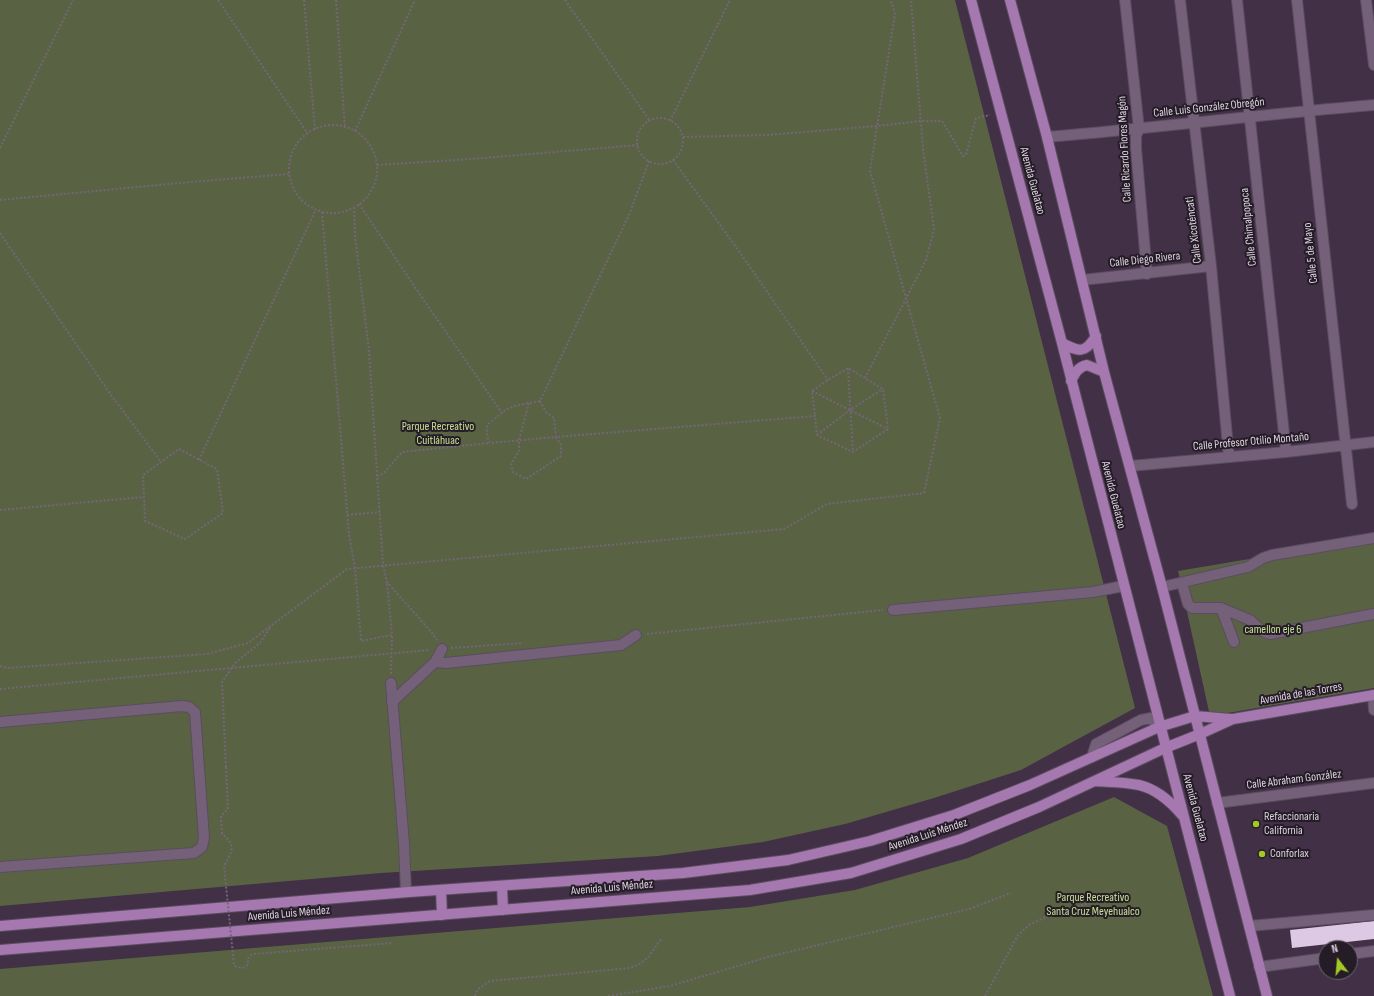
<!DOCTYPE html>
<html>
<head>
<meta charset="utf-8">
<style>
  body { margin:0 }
  #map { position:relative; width:1374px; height:996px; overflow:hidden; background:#423046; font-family:"Sofia Sans Condensed",sans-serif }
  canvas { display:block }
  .north { position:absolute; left:1318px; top:940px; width:40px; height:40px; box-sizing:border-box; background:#241c26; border:1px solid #6e6571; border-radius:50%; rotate:344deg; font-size:11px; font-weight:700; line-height:16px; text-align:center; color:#ded3e1 }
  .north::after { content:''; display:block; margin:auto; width:14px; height:18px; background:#a4c825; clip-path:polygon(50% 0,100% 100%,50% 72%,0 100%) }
</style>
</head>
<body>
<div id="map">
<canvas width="1374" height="996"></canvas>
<div class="north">N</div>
</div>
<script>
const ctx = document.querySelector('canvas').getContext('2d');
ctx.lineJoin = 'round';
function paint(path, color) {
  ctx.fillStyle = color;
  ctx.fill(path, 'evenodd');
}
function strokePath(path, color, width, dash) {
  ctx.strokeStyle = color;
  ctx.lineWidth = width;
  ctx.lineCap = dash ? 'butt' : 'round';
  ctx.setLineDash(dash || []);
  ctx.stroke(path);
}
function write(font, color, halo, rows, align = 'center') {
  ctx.font = font + ' "Sofia Sans Condensed",sans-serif';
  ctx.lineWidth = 4;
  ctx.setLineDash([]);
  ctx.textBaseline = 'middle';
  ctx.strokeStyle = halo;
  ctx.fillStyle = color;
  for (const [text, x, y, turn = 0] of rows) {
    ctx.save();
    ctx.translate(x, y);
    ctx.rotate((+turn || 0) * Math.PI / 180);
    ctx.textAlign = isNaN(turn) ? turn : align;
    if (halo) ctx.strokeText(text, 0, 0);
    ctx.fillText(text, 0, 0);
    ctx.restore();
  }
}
paint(new Path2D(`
  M0,0H955L1135,708L1021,770L934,798L845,824L763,842L658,856L381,873L0,906Z
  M1374,538V688L1210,716L1178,571Z
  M1114,797L1167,826L1213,996H0V969L750,907L855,890L968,858Z`), '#596343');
paint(new Path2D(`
  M1374,921V939L1292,948L1290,930Z`), '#dec9e4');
const minor = new Path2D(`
  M1125,0L1139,129L1136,136V148L1147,274
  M1180,0L1211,266L1229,457
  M1237,0L1286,452
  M1297,0L1352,504
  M1366,0L1374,65
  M1047,137C1156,128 1265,114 1374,105
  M1082,280L1211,266
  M1130,466L1286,452L1374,442
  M1182,583L1188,604L1192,608H1221L1234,642
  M1162,587L1248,567L1263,558L1272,555L1374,538
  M1221,608L1250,620L1262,631L1270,634L1374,614
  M893,610L1093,592L1123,586
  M435,662L446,663L621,645L636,635
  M391,683L404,844L406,892
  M1373,695L1374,710
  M392,702L435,662L442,649
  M0,722L182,706L189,707L195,712L204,838L202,847L194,853L0,867
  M1092,757L1096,744L1141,720L1151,718L1159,727
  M1217,803L1374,783
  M1249,926L1374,915
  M1350,954L1374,951
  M1259,967L1326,958`);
const major = new Path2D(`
  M971,0L1062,343L1230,996
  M1010,0L1047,137L1104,372L1162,587L1267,996
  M1062,343C1079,352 1085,354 1096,336
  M1071,381C1075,373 1078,367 1087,365L1104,372
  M1095,781C1109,782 1125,782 1139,785C1156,789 1171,802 1182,815
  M502,886L503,910
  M441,890L442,915
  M0,926L409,892L683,873L788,860L870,841L954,815L1030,785L1159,727L1195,716L1231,719
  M0,950L750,890L851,873L961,839L1039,807L1165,748L1200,734L1233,719L1374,695`);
strokePath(minor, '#5b4c5f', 12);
strokePath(major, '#5b4c5f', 12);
strokePath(new Path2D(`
  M218,0L308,134
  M304,0L315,130
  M336,0L345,128
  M565,0L650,121
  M637 141a23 23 0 1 1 46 0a23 23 0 1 1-46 0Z
  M670,121L730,0
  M289 169a44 44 0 1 1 88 0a44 44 0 1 1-88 0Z
  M355,131L415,0
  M683,137L767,135L877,126L921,121H942L963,156L966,155L976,118L990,115
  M0,148L73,0
  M673,160L741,254L828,380
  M377,165L471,159L638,145
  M0,200L190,182L290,174
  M359,204L421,296L502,413
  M354,207L355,236L369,351L383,565L387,582L433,634L437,640
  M322,212L349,535L355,568L361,641L392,635L387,582
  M0,233L111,395L161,462
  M848,368L853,452
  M865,378L926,260L934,229L923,149L911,0
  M812,391L888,429
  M540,401L546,412L554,418L556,437L490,443L487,436V425L507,409L518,405L540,401L629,215L649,161
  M529,403L519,440V451L511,464L513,472L526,479L561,456V445L556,437L815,416L817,435L853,452L888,429L883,389L848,368L828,380L812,391L815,416
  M817,435L850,410L883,389
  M179,449L217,469L223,513L185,539L145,521L143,475Z
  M199,460L316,209
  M377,476L383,474L402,452L490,443
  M0,510L144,497
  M347,515L380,512
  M647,634L883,610
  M451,648L523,643
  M0,666L7,668L207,654L248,643L347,569L784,529L827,504L924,493L940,418L870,171L895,14L892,3L889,0
  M391,674L392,635
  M0,689L429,650
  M226,767L222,682L236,662L260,643L271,626
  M475,996L477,990L490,981L630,968C648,962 650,954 661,939
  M608,996L670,986L768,957L969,909L1011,893
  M985,996L1018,935L1029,925L1048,916L1095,901L1104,894`), '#756578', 2, [2, 2]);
strokePath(minor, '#746179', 10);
strokePath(major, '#a578b0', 10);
strokePath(new Path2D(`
  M226,767L228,809L221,816L222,834C237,845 232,852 224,866L234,965C238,968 246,970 248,963C248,961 248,958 249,956L253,954L393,943`), '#756578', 2, [2, 2]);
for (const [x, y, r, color] of [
  [1256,824,4,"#a4c825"],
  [1262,854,4,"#a4c825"]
]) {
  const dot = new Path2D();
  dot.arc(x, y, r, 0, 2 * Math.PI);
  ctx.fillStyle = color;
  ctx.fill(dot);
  strokePath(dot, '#241c26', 1.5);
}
write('12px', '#ded3e1', '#241c26', [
  ["Calle Luis González Obregón",1209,108,-6],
  ["Calle Ricardo Flores Magón",1125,149,-93],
  ["Avenida Guelatao",1032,181,75],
  ["Calle Chimalpopoca",1249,227,-96],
  ["Calle Xicoténcatl",1194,230,-97],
  ["Calle 5 de Mayo",1311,253,-96],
  ["Calle Diego Rivera",1145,260,-6],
  ["Calle Profesor Otilio Montaño",1251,442,-5],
  ["Avenida Guelatao",1113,495,76],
  ["Avenida de las Torres",1301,694,-10],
  ["Calle Abraham González",1294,780,-7],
  ["Avenida Guelatao",1195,808,75],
  ["Avenida Luis Méndez",928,835,-18],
  ["Avenida Luis Méndez",612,888,-5],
  ["Avenida Luis Méndez",289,914,-5]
]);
write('12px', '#c9e094', '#241c26', [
  ["Parque Recreativo",438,427],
  ["Cuitláhuac",438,441],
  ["camellon eje 6",1273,630],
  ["Parque Recreativo",1093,898],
  ["Santa Cruz Meyehualco",1093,912]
]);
write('12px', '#ded3e1', '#241c26', [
  ["Refaccionaria",1264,817],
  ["California",1264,831],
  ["Conforlax",1270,854]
], 'left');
</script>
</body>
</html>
